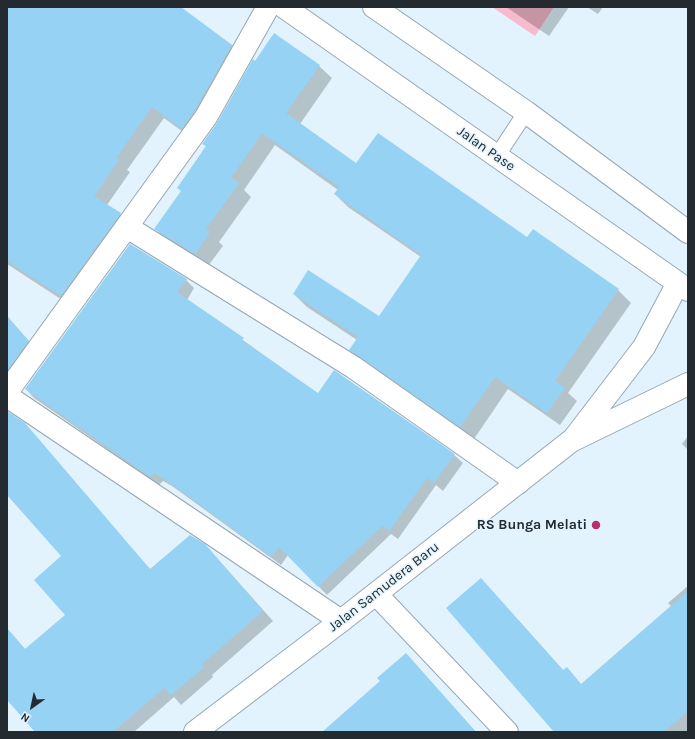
<!DOCTYPE html>
<html>
<head>
<meta charset="utf-8">
<style>
  body { margin:0 }
  #map { position:relative; width:695px; height:739px; overflow:hidden; background:#e2f3fd; font-family:Karla,sans-serif }
  canvas { display:block }
  .frame { position:absolute; inset:0; border:8px solid #232b30; pointer-events:none }
  .north { position:absolute; left:12px; top:687px; width:40px; height:40px; -webkit-text-stroke:3px #e2f3fd; paint-order:stroke; rotate:213deg; font-size:11px; font-weight:700; line-height:16px; text-align:center; color:#232b30 }
  .north::after { content:''; display:block; margin:auto; width:14px; height:18px; background:#232b30; clip-path:polygon(50% 0,100% 100%,50% 72%,0 100%) }
</style>
</head>
<body>
<div id="map">
<canvas width="695" height="739"></canvas>
<div class="frame"></div>
<div class="north">N</div>
</div>
<script>
const ctx = document.querySelector('canvas').getContext('2d');
ctx.lineJoin = 'round';
function paint(path, color) {
  ctx.fillStyle = color;
  ctx.fill(path, 'evenodd');
}
function strokePath(path, color, width, dash) {
  ctx.strokeStyle = color;
  ctx.lineWidth = width;
  ctx.lineCap = dash ? 'butt' : 'round';
  ctx.setLineDash(dash || []);
  ctx.stroke(path);
}
function write(font, color, halo, rows, align = 'center') {
  ctx.font = font + ' Karla,sans-serif';
  ctx.lineWidth = 3;
  ctx.setLineDash([]);
  ctx.textBaseline = 'middle';
  ctx.strokeStyle = halo;
  ctx.fillStyle = color;
  for (const [text, x, y, turn = 0] of rows) {
    ctx.save();
    ctx.translate(x, y);
    ctx.rotate((+turn || 0) * Math.PI / 180);
    ctx.textAlign = isNaN(turn) ? turn : align;
    if (halo) ctx.strokeText(text, 0, 0);
    ctx.fillText(text, 0, 0);
    ctx.restore();
  }
}
paint(new Path2D(`
  M492,7H554L535,36Z`), '#f8bbcd');
paint(new Path2D(`
  M7,7H179L232,45L243,57L194,140L164,118L127,170L130,172L107,205L120,214L132,226L73,307L7,264Z
  M506,7H569L549,36Z
  M587,7H603L598,14Z
  M319,66L332,78L300,124L356,164L527,238L618,290L631,303L568,393L577,401L560,425L508,389L474,439L363,362L350,350L357,340L307,307L294,294L379,317L421,257L348,207L335,194L338,190L275,145L244,190L251,197L219,242L223,246L208,266L168,242L156,229L182,191L207,147L203,144Z
  M186,280L194,288L187,300L318,394L454,455L463,463L443,491L436,485L398,539L391,534L327,595L288,555L281,565L172,486L163,481L159,485L34,398L26,389Z
  M7,316L40,354L7,379Z
  M7,417L151,570L215,556L273,621L212,675L213,677L181,705L174,697L134,732H37L7,699V629L26,650L66,615L62,556L7,494Z
  M688,436V450L682,444Z
  M481,579L564,671L567,669L582,685L672,607L668,603L688,586V732H556Z
  M406,654L476,732H323L382,681Z`), '#0003');
paint(new Path2D(`
  M7,7H181L232,45L195,110L182,129L152,107L116,158L119,160L94,196L121,213L61,296L7,261Z
  M274,33L320,65L286,113L356,163L378,133L527,237L533,229L619,289L555,381L565,388L547,413L495,377L460,427L349,350L358,337L293,294L308,270L379,316L421,255L334,194L339,187L262,133L231,178L239,183L206,229L210,232L195,254L154,229L181,191L177,188L206,146L202,144L217,123L253,59L255,61Z
  M130,244L187,279L177,292L244,338L242,340L318,393L334,370L455,454L434,483L427,478L389,531L382,526L318,587L279,547L272,557L163,478L154,473L150,477L25,389Z
  M7,316L29,341L7,371Z
  M7,411L25,423L150,569L190,535L205,544L263,611L202,664L204,667L171,695L164,688L113,732H35L7,700V628L25,649L65,615L34,580L61,556L7,495Z
  M481,578L563,670L567,667L581,684L688,591V711L664,732H554L446,608Z
  M406,653L476,732H322L380,681L377,678Z`), '#95d2f3');
const lane = new Path2D(`
  M497,156L526,112`);
const street = new Path2D(`
  M127,227L353,367L518,483
  M7,392L206,117L268,7
  M7,396L341,621
  M376,594L507,732`);
const secondary = new Path2D(`
  M284,7L688,290
  M374,7L526,112L688,232
  M575,437L644,347L678,283
  M195,732L341,621L571,441L688,384`);
strokePath(lane, '#94a8b4', 17);
strokePath(street, '#94a8b4', 24);
strokePath(secondary, '#94a8b4', 24);
strokePath(lane, '#fff', 15);
strokePath(street, '#fff', 22);
strokePath(secondary, '#fff', 22);
for (const [x, y, r, color] of [
  [596,525,5,"#b82f6c"]
]) {
  const dot = new Path2D();
  dot.arc(x, y, r, 0, 2 * Math.PI);
  ctx.fillStyle = color;
  ctx.fill(dot);
  strokePath(dot, '#e2f3fd', 1.5);
}
write('14px', '#232b30', '#e2f3fd', [
  ["Jalan Pase",486,149,35],
  ["Jalan Samudera Baru",384,587,-38]
]);
write('bold 14px', '#232b30', '#e2f3fd', [
  ["RS Bunga Melati",587,525]
], 'right');
</script>
</body>
</html>
